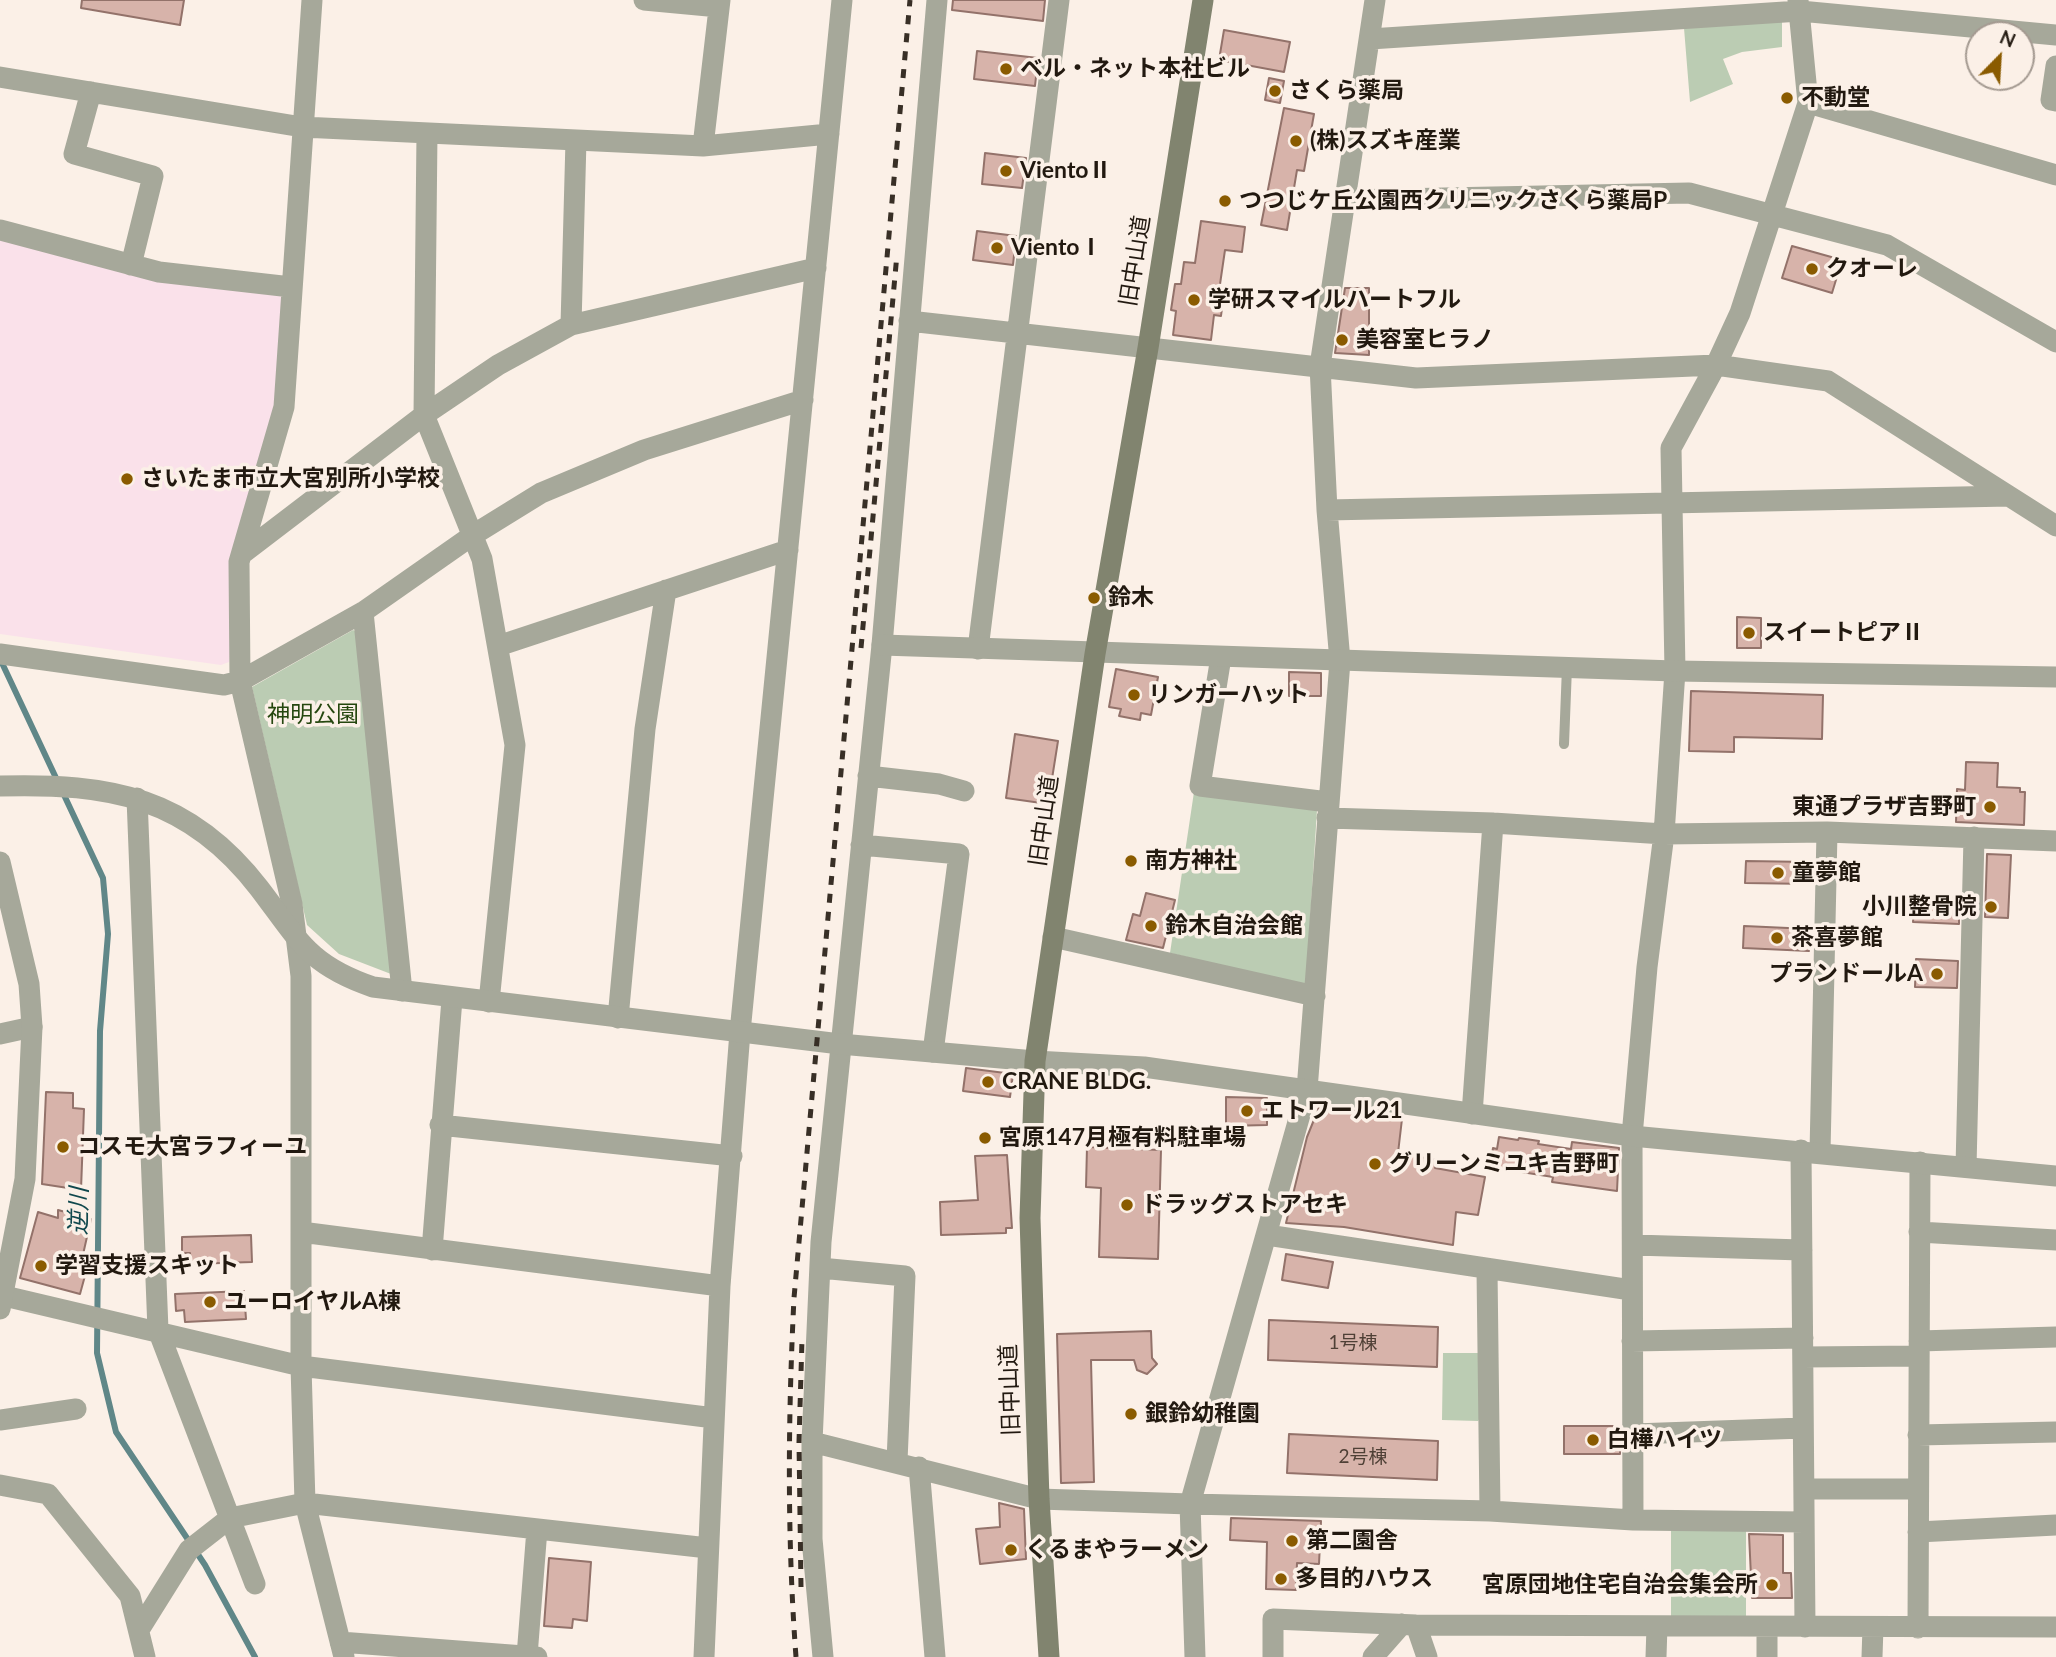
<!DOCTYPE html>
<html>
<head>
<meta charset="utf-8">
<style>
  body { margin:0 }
  #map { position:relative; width:2056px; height:1657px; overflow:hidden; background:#fbf0e7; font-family:Lato,sans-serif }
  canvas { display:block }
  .north { position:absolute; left:1965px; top:21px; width:70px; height:70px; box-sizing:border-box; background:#fbf0e7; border:2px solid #a49a91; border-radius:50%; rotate:24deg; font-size:19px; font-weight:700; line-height:28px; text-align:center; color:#221910 }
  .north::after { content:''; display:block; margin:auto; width:24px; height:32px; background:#8a5b00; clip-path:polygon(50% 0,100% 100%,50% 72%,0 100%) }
</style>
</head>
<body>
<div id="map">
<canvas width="2056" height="1657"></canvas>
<div class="north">N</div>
</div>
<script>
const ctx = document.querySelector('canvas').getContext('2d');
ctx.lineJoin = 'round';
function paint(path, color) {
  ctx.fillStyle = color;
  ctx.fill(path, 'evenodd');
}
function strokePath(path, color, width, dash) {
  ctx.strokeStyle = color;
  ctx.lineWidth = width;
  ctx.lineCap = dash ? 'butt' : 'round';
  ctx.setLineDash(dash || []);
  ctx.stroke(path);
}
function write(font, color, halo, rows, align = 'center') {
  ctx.font = font + ' Lato,"Noto Sans JP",sans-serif';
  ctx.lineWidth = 7;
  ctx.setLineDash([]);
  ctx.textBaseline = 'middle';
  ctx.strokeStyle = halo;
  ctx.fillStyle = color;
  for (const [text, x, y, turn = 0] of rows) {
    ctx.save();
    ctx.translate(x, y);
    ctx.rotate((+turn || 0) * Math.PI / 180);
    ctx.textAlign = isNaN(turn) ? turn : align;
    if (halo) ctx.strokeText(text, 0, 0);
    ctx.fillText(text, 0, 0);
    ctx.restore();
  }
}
paint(new Path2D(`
  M0,238L276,292L284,299L274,407L229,662L221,665L0,634Z`), '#fae1ea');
paint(new Path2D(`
  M1782,20V47L1742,52L1723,59L1733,84L1690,102L1684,28Z
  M353,630L359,633L391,974L339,954L307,925L252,687Z
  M1194,792L1317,810L1306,985L1170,953Z
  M1443,1353H1482L1483,1414L1478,1421L1442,1420Z
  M1671,1528L1746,1529V1620H1671Z`), '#bbccb3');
strokePath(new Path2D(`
  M2,663L103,878L108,934L100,1031L97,1353L116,1432L205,1565L255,1657`), '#608788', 6);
const building = new Path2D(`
  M82,0H184L180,25L81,8Z
  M953,0H1045L1043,21L952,10Z
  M1224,30L1290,42L1284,72L1219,60Z
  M977,51L1038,58L1035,86L974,79Z
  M1269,78L1284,81L1280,103L1265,100Z
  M1284,108L1314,114L1304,171L1297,170L1287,230L1261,225Z
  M985,153L1026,158L1022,188L982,184Z
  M1201,221L1245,227L1242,252L1225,250L1219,291L1224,292L1221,316L1214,315L1211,340L1173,335L1176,311L1171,310L1175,284H1181L1184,262L1195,263Z
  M977,231L1016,236L1013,265L973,260Z
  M1792,246L1842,260L1832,293L1782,278Z
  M1345,288H1369V355L1335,353Z
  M1737,617L1761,618V648H1737Z
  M1116,669L1158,677L1151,715L1141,713L1140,720L1119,716L1121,709L1109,707Z
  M1289,672L1321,673V696H1289Z
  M1691,691L1823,695L1822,739L1734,737V752L1689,751Z
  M1015,734L1058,741L1048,804L1006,798Z
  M1966,762L1998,763L1997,787L2020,788V792H2025L2024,825L1956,822L1957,789L1965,790Z
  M1987,854L2011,855L2008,918L1985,917Z
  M1746,861L1811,862V884L1745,883Z
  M1146,893L1175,900L1163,948L1126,940L1133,914L1140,916Z
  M1915,896L1959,898V924L1913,922Z
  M1744,926L1810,929L1809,951L1743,948Z
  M1916,959L1958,961L1957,988L1915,987Z
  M966,1068L1013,1074L1010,1097L963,1091Z
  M46,1092L73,1093V1108L84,1109L81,1190L42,1184Z
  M1226,1097L1267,1098V1125L1226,1126Z
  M1320,1105L1402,1119L1398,1153L1436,1160L1435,1168L1485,1177L1478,1215L1456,1212L1453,1245L1344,1227L1286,1223L1307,1137Z
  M1499,1137L1518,1140L1519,1138L1539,1141L1538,1144L1571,1149L1572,1142L1619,1148L1617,1191L1552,1182L1553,1177L1490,1167L1493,1148L1497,1149Z
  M1087,1147L1161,1150L1158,1259L1099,1257L1101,1188L1086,1187Z
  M1007,1155L1012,1228H1006V1233L941,1235L940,1202L978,1200L975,1156Z
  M58,1210L91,1219L82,1259L89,1261L80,1294L20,1278L38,1212L58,1218Z
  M251,1235L252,1262L191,1264L190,1253H182V1237Z
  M1286,1254L1333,1262L1328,1288L1282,1280Z
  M244,1291L246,1319L185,1322L184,1310L176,1311L175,1294Z
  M1269,1320L1438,1327L1437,1367L1268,1360Z
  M1151,1331L1152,1358L1157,1364L1147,1374L1137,1370L1134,1360H1091L1094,1482L1061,1483L1057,1334Z
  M1564,1426H1620V1454H1564Z
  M1289,1434L1438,1441L1437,1480L1287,1473Z
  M999,1503L1024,1509L1026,1559L980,1564L976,1529L1000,1527Z
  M1231,1518L1321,1521L1319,1564L1297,1563L1296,1590L1266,1589L1267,1542L1230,1540Z
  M1749,1534L1783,1535V1573H1791L1792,1598H1752Z
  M549,1558L591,1562L587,1621L573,1619L572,1628L544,1626Z`);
paint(building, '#d7b3aa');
strokePath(building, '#93726a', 2);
strokePath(new Path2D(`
  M1564,744L1567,667`), '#a6a89a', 10);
strokePath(new Path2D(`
  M312,0L284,407L239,562L240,681L292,904L301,976V1366L305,1503L344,1657
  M644,0L719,7
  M1375,0L1320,366L1327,510L1340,661L1307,1090L1190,1504L1490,1511L1633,1520L1632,1136L1647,967L1664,834L1675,671L1671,448L1716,365L1740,313L1808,103L1798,0
  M1370,39L1800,11L2056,35
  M2056,66L2051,100L2056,101
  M0,77L302,127L703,146L829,134
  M91,92L74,154L153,176L131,265
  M1808,103L2056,175
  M427,133L424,415L482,559L515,745L489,1002
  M703,146L720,0
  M1346,200L1689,193L1887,245L2056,342
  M0,230L159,272L291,287
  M909,321L1416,378L1716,365L1828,381L2056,526
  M571,325L576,140
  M1327,510L2009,496
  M242,554L424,415L498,365L571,325L816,268
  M363,612L402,991
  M498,646L788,550
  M978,649L1059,0
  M0,654L224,685L240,681L363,612L473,535L541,493L644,450L803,400
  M1221,657L1200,786L1328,802
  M868,776L939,784L964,791
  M137,798L158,1330L255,1584
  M1327,818L1493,823L1664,834L1827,832L2056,841
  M861,845L959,854L933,1052
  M1053,937L1315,996
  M618,1018L645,729L666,590
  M0,1034L32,1027
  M1472,1114L1493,823
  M440,1125L732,1156
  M1801,1150L1805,1627
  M1820,1152L1827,832
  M1966,1167L1974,837
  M301,1232L720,1286
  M1919,1232L2056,1240
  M1267,1235L1631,1290
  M1634,1245L1802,1250
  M432,1250L452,999
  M820,1268L905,1276L897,1461
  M1487,1270L1490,1511
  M0,1295L301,1366L714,1418
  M1632,1341L1803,1338
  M1919,1341L2056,1337
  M1803,1357L1919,1356
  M0,1420L76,1409
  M1634,1434L1803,1428
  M1918,1435L2056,1432
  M812,1442L1039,1499L1190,1504L1195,1657
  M919,1467L935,1657
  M0,1485L48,1494L130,1596L145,1657
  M1804,1489H1918
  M1633,1520L1804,1522
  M1918,1532L2056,1525
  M1416,1625L1427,1657
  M1918,1628L1920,1162
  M139,1630L189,1550L230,1518L305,1503L708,1548
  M340,1642L537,1657
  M527,1656L537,1529
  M704,1657L720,1286L740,1032L842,0
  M823,1657L812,1539V1442L821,1242L882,645L937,0
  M1273,1657V1619L1416,1625L2056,1627
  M1373,1657L1402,1624
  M1656,1657L1657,1626
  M1767,1657V1627
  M1872,1657L1873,1627`), '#a6a89a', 21);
strokePath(new Path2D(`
  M882,645L1675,671L2056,677
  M0,786C110,783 189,797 259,888C298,939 308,965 373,987L840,1044L1035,1061L1144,1067L1632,1136L2056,1176
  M0,862L29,984L32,1027L25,1179L0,1309`), '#a6a89a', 21);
strokePath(new Path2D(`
  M1049,1657L1039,1499L1030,1218L1035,1061L1095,654L1148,348L1203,0`), '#81846f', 21);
strokePath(new Path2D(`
  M861,648L897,254
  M801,1587L799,1442L802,1339
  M796,1657C787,1537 788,1418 794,1298L910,0`), '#382f26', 5, [9, 9]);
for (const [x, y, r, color] of [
  [1006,69,7,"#8a5b00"],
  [1275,91,7,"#8a5b00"],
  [1787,98,7,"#8a5b00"],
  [1296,141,7,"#8a5b00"],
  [1006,171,7,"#8a5b00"],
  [1225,201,7,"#8a5b00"],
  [997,248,7,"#8a5b00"],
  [1812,269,7,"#8a5b00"],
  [1194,300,7,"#8a5b00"],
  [1342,340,7,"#8a5b00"],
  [127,479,7,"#8a5b00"],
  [1094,598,7,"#8a5b00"],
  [1749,633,7,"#8a5b00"],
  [1134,695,7,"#8a5b00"],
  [1990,807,7,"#8a5b00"],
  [1131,861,7,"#8a5b00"],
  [1778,873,7,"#8a5b00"],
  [1991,907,7,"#8a5b00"],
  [1151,926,7,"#8a5b00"],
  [1777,938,7,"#8a5b00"],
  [1937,974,7,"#8a5b00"],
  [988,1082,7,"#8a5b00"],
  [1247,1111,7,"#8a5b00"],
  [985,1138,7,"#8a5b00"],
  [63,1147,7,"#8a5b00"],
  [1375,1164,7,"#8a5b00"],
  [1127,1205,7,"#8a5b00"],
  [41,1266,7,"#8a5b00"],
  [210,1302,7,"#8a5b00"],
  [1131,1414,7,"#8a5b00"],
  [1593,1440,7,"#8a5b00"],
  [1292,1541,7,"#8a5b00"],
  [1011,1550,7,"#8a5b00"],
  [1281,1579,7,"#8a5b00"],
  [1772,1585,7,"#8a5b00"]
]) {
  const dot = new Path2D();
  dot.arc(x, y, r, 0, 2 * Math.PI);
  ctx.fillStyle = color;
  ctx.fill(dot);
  strokePath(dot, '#fbf0e7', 2.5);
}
write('19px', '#4f4036', null, [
  ["1号棟",1353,1343],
  ["2号棟",1363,1457]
]);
write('bold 23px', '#221910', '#fbf0e7', [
  ["ベル・ネット本社ビル",1020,69],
  ["さくら薬局",1289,91],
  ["不動堂",1801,98],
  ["(株)スズキ産業",1310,141],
  ["VientoⅡ",1020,171],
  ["つつじケ丘公園西クリニックさくら薬局P",1239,201],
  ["VientoⅠ",1011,248],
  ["クオーレ",1826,269],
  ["学研スマイルハートフル",1208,300],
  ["美容室ヒラノ",1356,340],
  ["さいたま市立大宮別所小学校",141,479],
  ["鈴木",1108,598],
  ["スイートピアⅡ",1763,633],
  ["リンガーハット",1148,695],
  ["東通プラザ吉野町",1976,807,"right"],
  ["南方神社",1145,861],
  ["童夢館",1792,873],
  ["小川整骨院",1977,907,"right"],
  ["鈴木自治会館",1165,926],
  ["茶喜夢館",1791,938],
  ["プランドールA",1923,974,"right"],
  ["CRANE BLDG.",1002,1082],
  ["エトワール21",1261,1111],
  ["宮原147月極有料駐車場",999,1138],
  ["コスモ大宮ラフィーユ",77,1147],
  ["グリーンミユキ吉野町",1389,1164],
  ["ドラッグストアセキ",1141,1205],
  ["学習支援スキット",55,1266],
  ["ユーロイヤルA棟",224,1302],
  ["銀鈴幼稚園",1145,1414],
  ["白樺ハイツ",1607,1440],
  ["第二園舎",1306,1541],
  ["くるまやラーメン",1025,1550],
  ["多目的ハウス",1295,1579],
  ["宮原団地住宅自治会集会所",1758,1585,"right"]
], 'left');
write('23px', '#221910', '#fbf0e7', [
  ["旧中山道",1135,261,-81],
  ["旧中山道",1044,821,-82],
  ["旧中山道",1010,1390,-92]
]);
write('23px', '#25470f', '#fbf0e7', [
  ["神明公園",313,715]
]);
write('italic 24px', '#10484d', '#fbf0e7', [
  ["逆川",79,1211,-89]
]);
</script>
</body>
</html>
